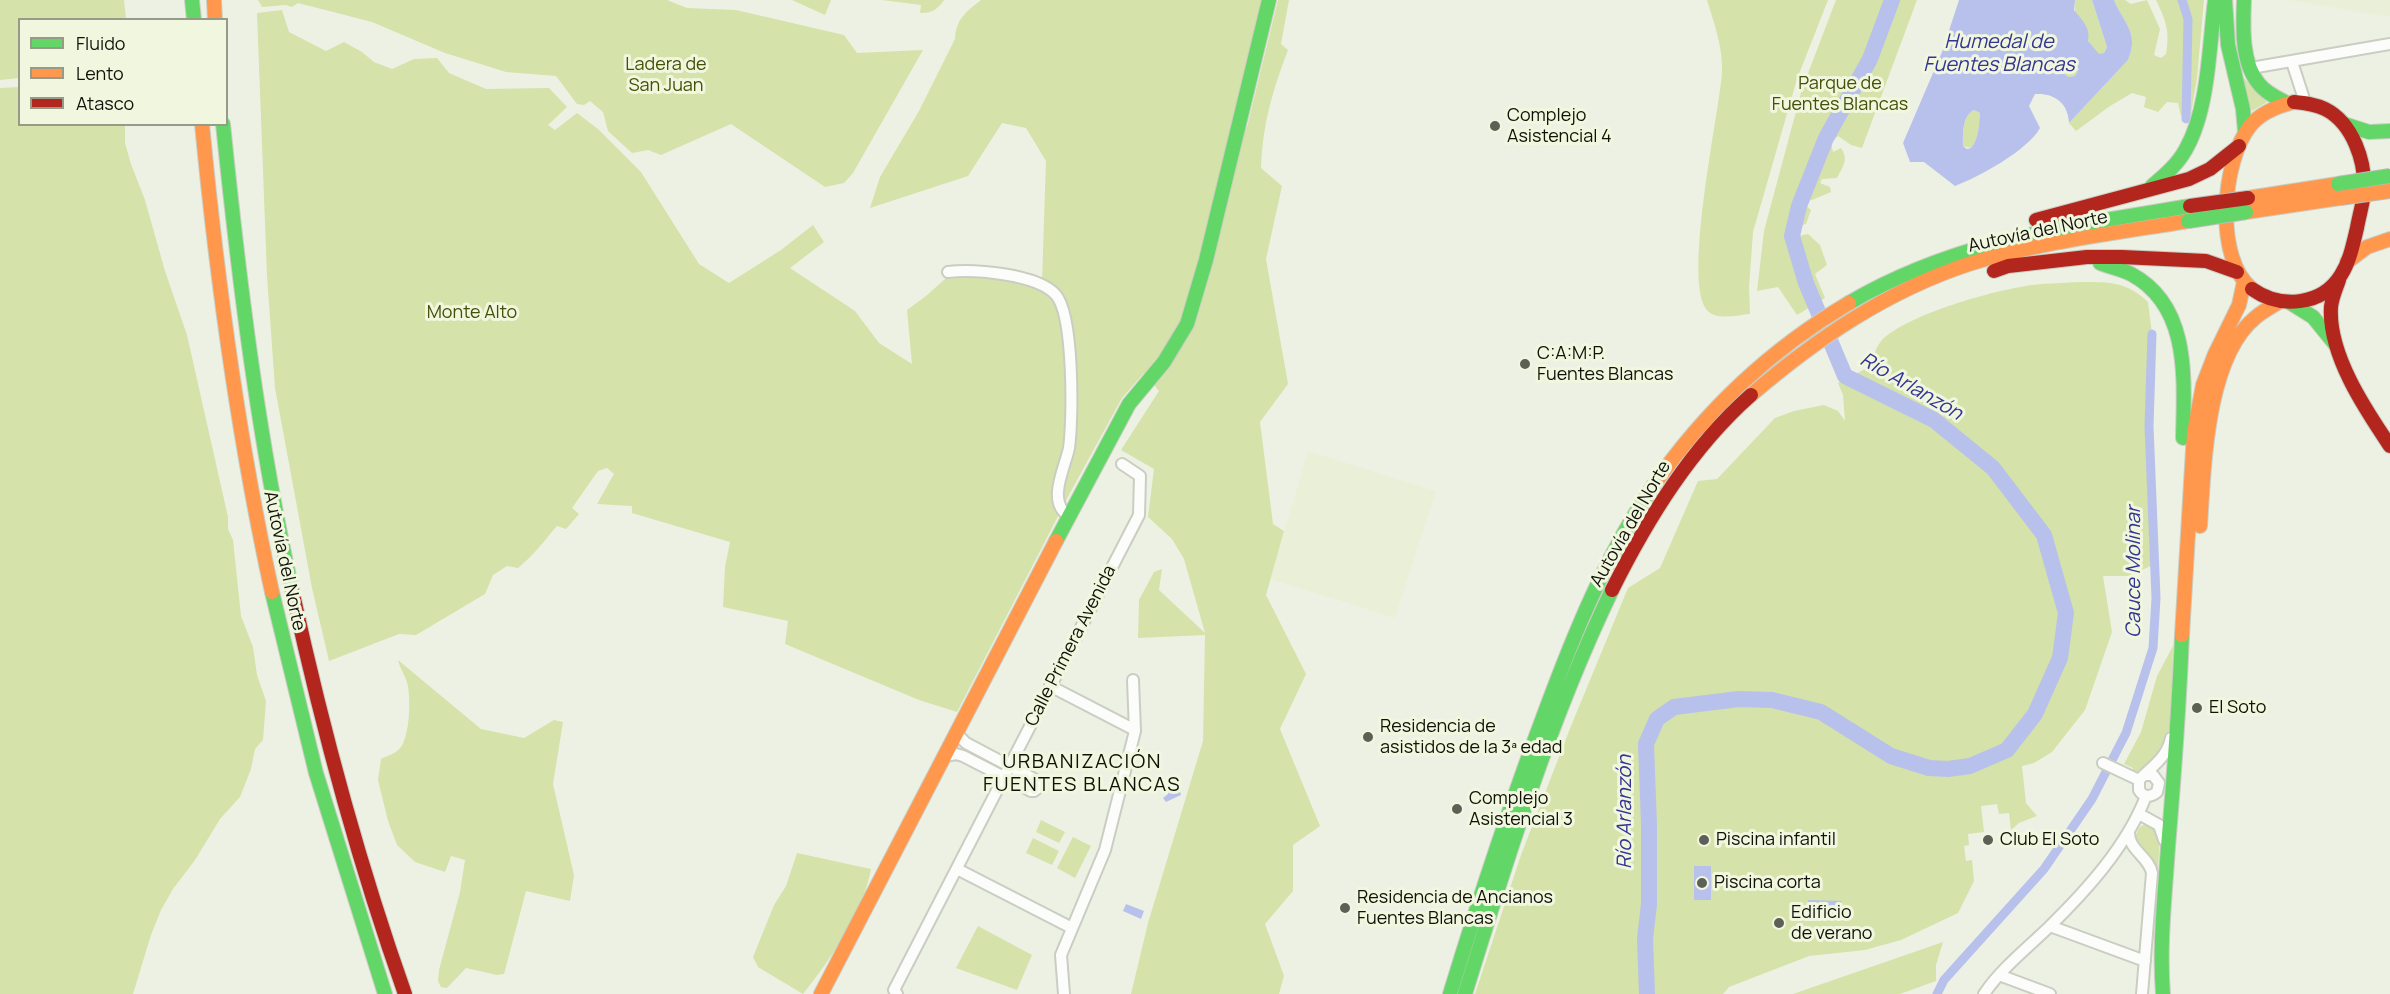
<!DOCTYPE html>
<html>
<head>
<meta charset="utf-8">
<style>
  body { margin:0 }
  #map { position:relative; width:2390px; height:994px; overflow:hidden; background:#edf1e4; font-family:Manrope,sans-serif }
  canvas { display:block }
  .legend { position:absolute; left:18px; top:18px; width:210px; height:108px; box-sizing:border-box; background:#f0f7de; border:2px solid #969b89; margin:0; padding:8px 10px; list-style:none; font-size:18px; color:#10120a }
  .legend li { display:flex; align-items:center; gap:12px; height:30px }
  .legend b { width:30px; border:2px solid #969b89 }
</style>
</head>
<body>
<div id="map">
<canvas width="2390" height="994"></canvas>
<ul class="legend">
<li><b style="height:8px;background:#63d668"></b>Fluido</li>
<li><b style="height:8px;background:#ff974d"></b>Lento</li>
<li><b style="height:8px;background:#b3261e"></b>Atasco</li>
</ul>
</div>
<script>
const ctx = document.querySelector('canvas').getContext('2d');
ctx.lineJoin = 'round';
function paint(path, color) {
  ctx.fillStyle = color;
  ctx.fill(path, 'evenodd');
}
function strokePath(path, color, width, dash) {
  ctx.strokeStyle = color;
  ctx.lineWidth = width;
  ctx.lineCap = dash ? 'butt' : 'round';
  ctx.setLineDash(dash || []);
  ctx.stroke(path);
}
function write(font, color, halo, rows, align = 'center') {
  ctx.font = font + ' Manrope,sans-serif';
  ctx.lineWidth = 6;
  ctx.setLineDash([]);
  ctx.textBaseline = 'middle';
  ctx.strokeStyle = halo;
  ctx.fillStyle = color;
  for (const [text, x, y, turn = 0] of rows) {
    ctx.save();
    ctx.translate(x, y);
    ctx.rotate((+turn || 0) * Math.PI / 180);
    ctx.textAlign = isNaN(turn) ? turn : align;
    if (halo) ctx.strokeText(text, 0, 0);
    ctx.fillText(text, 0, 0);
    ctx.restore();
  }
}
paint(new Path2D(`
  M2288,0H2390V16H2383Z
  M1308,451L1436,491L1395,618L1270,579Z`), '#eaf0d8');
paint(new Path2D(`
  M0,0H124L126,19L20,20L19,78L0,80Z
  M258,0H667L687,8L736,10L844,35L857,53L923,50L853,173L844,183L825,187L731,124L661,155L648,150L632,153L608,131L603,112L590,101L584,105L577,104L556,76L506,72L445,53L372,22L298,3L292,7L286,5L262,7Z
  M792,0H831L825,15Z
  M882,0H944C937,10 932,13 920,13L921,5Z
  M981,0H1261L1233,124L1247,127L1278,0H1289L1281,44L1288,50C1272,92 1263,123 1261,168L1282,186L1266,259L1288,384L1260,422L1273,524L1284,531L1266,595L1306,674L1280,729L1320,826L1293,845V891L1265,924L1284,976L1279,994H1131L1148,923L1203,741L1205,635L1138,638L1139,600L1154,572L1162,569L1159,590L1205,633L1184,559L1172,539L1148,517L1154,469L1121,450L1159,391L1144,373L1122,398L1070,493L957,712L919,700L785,644L788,621L723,607L725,567L730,542L632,513V506L597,504L614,474L607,468L598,471L572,508L579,514L566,529L557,526C544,541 533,556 518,568L507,566L493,575L485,594L416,635L399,634L329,661L312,588L275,388L267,276L257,13L282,10L289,32L326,51L344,42L362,52L374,62L392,69L414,59L437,58L449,73L486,89L549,88L567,107L548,125L555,130L577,113L598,129L641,172L699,264L729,283L781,250L813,225L824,242L790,268L855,311L879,343L912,364L907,310L926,296L954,271L1042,282L1046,161L1026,128L1002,123L968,176L870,208L880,177L919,111L955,39C956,19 966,12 981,0Z
  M1707,0H1828L1797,79L1753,232L1749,287L1750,314C1738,315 1719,320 1709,312C1680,290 1720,110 1722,72C1723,47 1714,23 1707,0Z
  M1836,0H1917L1862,148L1851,145L1838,136L1831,143L1833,152L1841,148C1849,160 1843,166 1837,178L1822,179L1820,183L1830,187L1831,192L1812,200L1807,199L1805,205L1811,210L1806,224L1796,227L1798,236L1808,234L1820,245L1827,265L1815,274L1825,298L1797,315L1778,287L1757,291L1764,231L1802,89Z
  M2075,0H2092L2107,47L2104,53L2099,55C2087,42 2072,18 2075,0Z
  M2114,0H2125L2131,4L2147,0L2160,29L2154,55L2161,58L2166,54C2170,31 2166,21 2156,0H2204L2197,78L2191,114L2181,116L2178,103L2167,102L2158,112L2144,107L2146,97L2132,93L2110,106L2076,131L2069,123L2128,60C2140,33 2123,22 2114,0Z
  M2067,61L2079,70L2075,76L2068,77L2058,68L2061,62Z
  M2240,74L2267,102L2252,111Z
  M19,87L20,124L125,125V143L131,164L145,200L165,271L187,335L228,517V529L233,540L241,616L253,647L257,675L266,701L263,740L255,749L251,769L240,797L220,819L195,860L173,889L161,910L151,935L133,994H0V88Z
  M1974,110L1980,113C1979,124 1979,139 1971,148L1963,146C1963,135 1962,116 1974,110Z
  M2082,282C2111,282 2127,282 2148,302L2152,334L2149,426L2155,564L2129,576H2103L2112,632L2085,710L2052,752L2034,763L2022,766L2026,803L2037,816L2019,823L2011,830L2009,813L1999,814L1997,804L1981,806L1984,832L1968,834L1969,845L1964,846L1966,861L1972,860L1974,881L1958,913L1901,940L1865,950L1809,956L1729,987L1723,994H1475L1521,855L1571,726L1628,588L1660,568L1698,481L1717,479L1775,418L1794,411L1824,405L1838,411L1845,421L1843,395L1838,383L1873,365C1873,356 1876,347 1882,340C1908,314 1995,290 2032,285C2049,283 2066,283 2082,282Z
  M2173,646C2172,670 2175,733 2161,752C2156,759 2148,765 2141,772L2131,771L2133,768L2124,764L2141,732L2157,676Z
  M398,660L481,729L524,738L554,720L563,722L553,784L574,875L570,901L526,891L504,974L497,975L466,968L447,988L441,987L438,981L439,970L460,892L465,860L451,856L445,872L415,862L397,845L388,821L378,780L381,759C387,756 397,753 401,747C410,734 411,697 407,682C404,674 400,668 398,660Z
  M1041,820L1065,832L1059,843L1036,832Z
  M2146,823L2156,826L2160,837L2153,945H2150L2155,873L2133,841L2139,828Z
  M1073,837L1091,846L1075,878L1057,868Z
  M1033,838L1059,851L1052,865L1026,853Z
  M797,853L871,869C864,910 829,962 803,994L758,967L753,957L774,905L786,886Z
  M978,926L1032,955L1017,990L956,968Z
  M1943,942L1936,965V981L1900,994H1793Z`), '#d5e2a9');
paint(new Path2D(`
  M1959,0H2075L2074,10C2082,20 2091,28 2088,41L2099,54L2104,53L2107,47L2092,0H2114C2123,22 2140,33 2128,60L2069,123C2068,103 2055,93 2035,94L2029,106L2040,128C2028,150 1979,177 1955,186L1924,162H1910L1903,143L1942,52ZM2067,61L2079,69L2075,76L2068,77L2058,68L2061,62ZM1974,110L1980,113C1979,124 1979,139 1971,148L1967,149L1963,146C1963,134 1962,116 1974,110Z
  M1171,785H1178L1181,795L1166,802L1163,798L1168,794V787Z
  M1694,866H1711V900H1694Z
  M1808,900L1842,901V918H1808Z
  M1126,904L1144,911L1141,919L1123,911Z`), '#b8c1ec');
strokePath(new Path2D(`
  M2182,0L2188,19L2186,119
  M1937,994L1944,980L2044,869L2092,799L2126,733L2153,648L2156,598L2149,426L2152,334`), '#b8c1ec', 9);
strokePath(new Path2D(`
  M1647,994L1645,939L1649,904V825L1646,744L1657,719L1674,707L1739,699L1772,700L1821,712L1891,756L1929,768L1948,769L1970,766L2007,750L2035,714L2060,658L2066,613L2044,535L1993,468L1934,420L1845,376L1806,283L1792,236L1799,206L1826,138L1870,59L1892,0`), '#b8c1ec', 16);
const street = new Path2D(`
  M2292,62L2305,102
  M2251,68L2390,44
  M948,272C974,269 1038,274 1056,295C1074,316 1073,420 1069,448C1065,468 1046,502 1069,516
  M1050,686L1135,730
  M945,756L956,754L963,756L1031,791H1034L1039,787L1034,779L966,743L956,733
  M2103,763L2139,780
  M2147,775H2153L2159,783L2157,792C2150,798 2143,797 2139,790V780C2151,767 2167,758 2171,738
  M2139,814L2159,825L2164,840
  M2129,833C2129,850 2149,857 2152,873L2142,994
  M957,869L1072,928
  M2050,926L2145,961
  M1999,975L2050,994
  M897,994L894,990L1139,515L1140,476L1122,464
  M1064,994L1061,955L1105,850L1135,731L1133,680
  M1984,994C2001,969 2026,949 2048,928C2086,891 2127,846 2146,796`);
const fast = new Path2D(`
  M192,0L194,20
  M2225,0L2228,45L2243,109L2245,132
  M2244,0C2243,26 2241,63 2259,84C2266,93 2277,98 2287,103
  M223,124C239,281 258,437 292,590
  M2344,124L2369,132L2390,131
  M2152,186C2165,175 2178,164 2186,149C2209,108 2209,46 2215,0
  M2100,263C2110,267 2121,269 2131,274C2191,306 2184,380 2183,438
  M2289,302L2313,317L2335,344
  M1849,303C1956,240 2070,226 2190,206
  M1056,541L1129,404L1164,362L1187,324L1206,260L1269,0
  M272,592L316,773L385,994
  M1450,994C1479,899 1510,805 1545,712C1574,634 1606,555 1653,486
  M1465,994C1507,858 1550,719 1612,590
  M2163,994C2159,945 2165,895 2168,847C2174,776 2179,706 2182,635`);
const slow = new Path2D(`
  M214,0L215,20
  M202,124C217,281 238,437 272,592
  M2248,198L2338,184
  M2246,212L2340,198
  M2347,262L2367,247L2390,239
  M2252,289C2214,259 2222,161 2250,126C2261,112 2278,106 2294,102
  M1751,395C1816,339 1887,291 1969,264C2040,242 2115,233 2188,221
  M1653,486C1705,411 1771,349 1849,303
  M2200,526C2204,467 2206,357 2256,317C2263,311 2271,307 2279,302
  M2182,635L2194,433L2203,385L2215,354L2239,305L2244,282
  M821,994L1056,541`);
const jam = new Path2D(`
  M2036,220L2189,179L2210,169L2239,146
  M1994,271L2008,266L2087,257H2122L2206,261L2237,272
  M2339,280C2336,289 2332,297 2331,307C2328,354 2365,409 2390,446
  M2252,289C2280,309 2322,306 2341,275C2350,261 2353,244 2357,228C2359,216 2363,204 2364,192C2366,162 2353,123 2325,109C2315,104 2305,103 2294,102
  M292,590C322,727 358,862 405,994
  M1612,590C1648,518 1691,448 1751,395`);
strokePath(street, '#cacdc2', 14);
strokePath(fast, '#cacdc2', 16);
strokePath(slow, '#cacdc2', 16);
strokePath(jam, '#cacdc2', 16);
strokePath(street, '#fcfdfb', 10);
strokePath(fast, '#63d668', 14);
strokePath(slow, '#ff974d', 14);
strokePath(jam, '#b3261e', 14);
const fastBridge = new Path2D(`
  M2338,184L2390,176
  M2188,221L2246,212`);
const slowBridge = new Path2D(`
  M2340,198L2390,191`);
const jamBridge = new Path2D(`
  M2190,206L2248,198`);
strokePath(fastBridge, '#b9bdbc', 16, []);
strokePath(slowBridge, '#b9bdbc', 16, []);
strokePath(jamBridge, '#b9bdbc', 16, []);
strokePath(fastBridge, '#63d668', 14);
strokePath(slowBridge, '#ff974d', 14);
strokePath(jamBridge, '#b3261e', 14);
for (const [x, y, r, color] of [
  [1495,126,6,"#5d6056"],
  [1525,364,6,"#5d6056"],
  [2197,708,6,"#5d6056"],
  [1368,737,6,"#5d6056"],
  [1457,809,6,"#5d6056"],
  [1704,840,6,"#5d6056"],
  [1988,840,6,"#5d6056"],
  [1702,883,6,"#5d6056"],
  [1345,908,6,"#5d6056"],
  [1779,923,6,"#5d6056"]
]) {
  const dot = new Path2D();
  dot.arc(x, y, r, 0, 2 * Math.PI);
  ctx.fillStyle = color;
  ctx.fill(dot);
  strokePath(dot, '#f0f7de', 2);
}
write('18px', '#445007', '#f0f7de', [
  ["Ladera de",666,65],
  ["San Juan",666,86],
  ["Parque de",1840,84],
  ["Fuentes Blancas",1840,105],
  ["Monte Alto",472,313]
]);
write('18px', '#10120a', '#f0f7de', [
  ["Complejo",1507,116],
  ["Asistencial 4",1507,137],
  ["C:A:M:P.",1537,354],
  ["Fuentes Blancas",1537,375],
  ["El Soto",2209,708],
  ["Residencia de",1380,727],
  ["asistidos de la 3ª edad",1380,748],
  ["Complejo",1469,799],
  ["Asistencial 3",1469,820],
  ["Piscina infantil",1716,840],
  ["Club El Soto",2000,840],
  ["Piscina corta",1714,883],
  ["Residencia de Ancianos",1357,898],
  ["Fuentes Blancas",1357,919],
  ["Edificio",1791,913],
  ["de verano",1791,934]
], 'left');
write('18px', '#10120a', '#f0f7de', [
  ["Autovía del Norte",2038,232,-12],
  ["Autovía del Norte",1631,524,-60],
  ["Autovía del Norte",284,561,78],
  ["Calle Primera Avenida",1071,646,-63]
]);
write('italic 20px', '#343493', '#f0f7de', [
  ["Humedal de",1999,42],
  ["Fuentes Blancas",1999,65],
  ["Río Arlanzón",1911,387,30],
  ["Cauce Molinar",2134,572,-90],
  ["Río Arlanzón",1625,812,-90]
]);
ctx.letterSpacing = '1.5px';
write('20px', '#10120a', '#f0f7de', [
  ["URBANIZACIÓN",1082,762],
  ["FUENTES BLANCAS",1082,785]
]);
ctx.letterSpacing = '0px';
</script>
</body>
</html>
